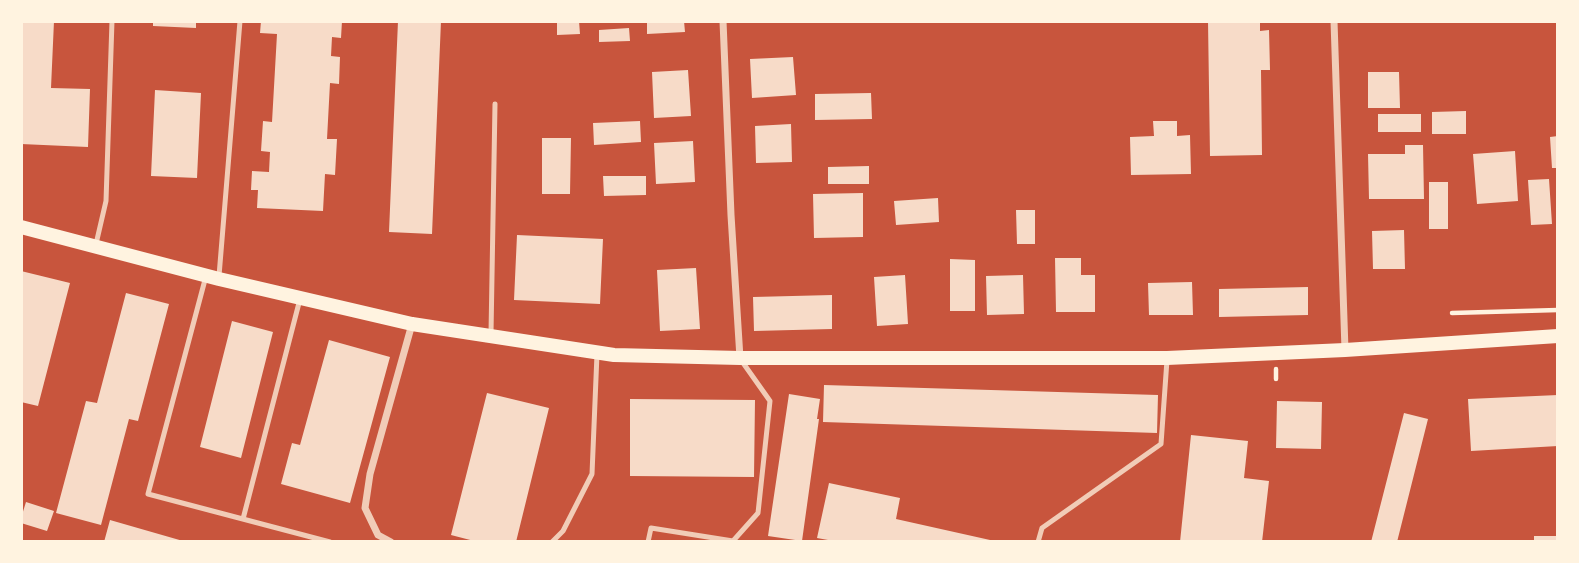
<!DOCTYPE html>
<html>
<head>
<meta charset="utf-8">
<style>
  body { margin:0 }
  #map { position:relative; width:1579px; height:563px; overflow:hidden; background:#c8553d; font-family:"PT Sans Narrow",sans-serif }
  canvas { display:block }
  .frame { position:absolute; inset:0; border:23px solid #fff3e0; pointer-events:none }
</style>
</head>
<body>
<div id="map">
<canvas width="1579" height="563"></canvas>
<div class="frame"></div>
</div>
<script>
const ctx = document.querySelector('canvas').getContext('2d');
ctx.lineJoin = 'round';
function paint(path, color) {
  ctx.fillStyle = color;
  ctx.fill(path, 'evenodd');
}
function strokePath(path, color, width, dash) {
  ctx.strokeStyle = color;
  ctx.lineWidth = width;
  ctx.lineCap = dash ? 'butt' : 'round';
  ctx.setLineDash(dash || []);
  ctx.stroke(path);
}
paint(new Path2D(`
  M21,21H54L51,88L90,89L88,147L21,144Z
  M153,21H196V28L153,26Z
  M261,21H342L341,38L332,37L331,56L340,57L339,84L330,83L327,139H337L335,175L325,174L323,211L257,208L258,190H251L252,171L269,172L270,152L261,151L263,121L272,122L277,34L260,33Z
  M398,21H441L432,234L389,232Z
  M557,21H579L580,34L557,35Z
  M647,21H684L685,32L647,34Z
  M1208,21H1260V31L1269,30L1270,70H1261L1262,155L1210,156Z
  M629,28L630,41L599,42V30Z
  M793,57L796,95L752,98L750,59Z
  M688,70L691,116L654,118L652,72Z
  M1368,72H1399L1400,108H1368Z
  M155,90L201,93L197,178L151,176Z
  M871,93L872,119L815,120V94Z
  M1466,111V134H1432V112Z
  M1378,114H1421V132H1378Z
  M640,121L641,142L594,145L593,123Z
  M1153,121H1177V136L1190,135L1191,174L1131,175L1130,137L1154,136Z
  M791,124L792,162L756,163L755,126Z
  M1558,136V168H1552L1550,137Z
  M542,138H571L570,194H542Z
  M693,141L695,182L656,184L654,143Z
  M1405,145H1423L1424,199H1369L1368,154H1405Z
  M1515,151L1518,201L1477,204L1473,154Z
  M869,166V184H828V167Z
  M603,176H646V195L604,196Z
  M1549,179L1552,224L1531,225L1528,180Z
  M1429,182H1448V229H1429Z
  M863,193V237L814,238L813,194Z
  M938,198L939,222L896,225L894,201Z
  M1016,210H1035V244H1017Z
  M1404,230L1405,269H1373L1372,231Z
  M517,235L603,239L600,304L514,300Z
  M1055,258H1081V275H1095V312H1056Z
  M950,259L975,260V311H950Z
  M696,268L700,329L660,331L657,270Z
  M21,271L70,283L38,406L21,402Z
  M905,275L908,324L877,326L874,277Z
  M1023,275L1024,314L987,315L986,276Z
  M1192,282L1193,315H1149L1148,283Z
  M1308,287V315L1219,317V289Z
  M126,293L169,304L138,421L129,419L101,525L56,513L86,401L97,403Z
  M832,295V329L754,331L753,297Z
  M232,321L273,332L241,458L200,447Z
  M329,340L390,357L350,503L281,484L292,443L300,445Z
  M824,385L1158,395L1157,433L823,422Z
  M487,393L549,408L516,542H478L451,535Z
  M789,394L820,399L817,419H819L802,541L768,536Z
  M1558,395V446L1471,451L1468,399Z
  M630,399L755,400L754,477L630,476Z
  M1277,401L1322,402L1321,449L1276,448Z
  M1404,413L1428,419L1397,542H1371Z
  M1191,435L1248,441L1244,478L1269,481L1262,542H1180Z
  M829,483L900,498L896,519L999,542H839L817,538Z
  M26,502L54,511L47,531L21,523V518Z
  M110,520L183,541L182,542H104Z
  M1534,536H1558V542H1534Z`), '#f7dbc8');
strokePath(new Path2D(`
  M1452,313L1558,310
  M1276,369V379`), '#fff3e0', 4.5);
strokePath(new Path2D(`
  M96,244L106,201L112,21
  M206,276L148,494L330,542
  M219,276L240,21
  M491,333L495,104
  M243,519L300,299
  M552,542L563,531L592,474L597,354
  M648,542L651,528L733,541L758,513L770,401L741,360
  M1038,542L1042,528L1161,444L1167,360`), '#f1ccb7', 5);
strokePath(new Path2D(`
  M723,21L731,215L740,358
  M1334,21L1345,350
  M391,542L378,535L365,508L370,474L412,324`), '#f1ccb7', 7);
strokePath(new Path2D(`
  M21,227L219,279L412,324L614,355L740,358H1167L1345,350L1558,336`), '#fff3e0', 14);
</script>
</body>
</html>
